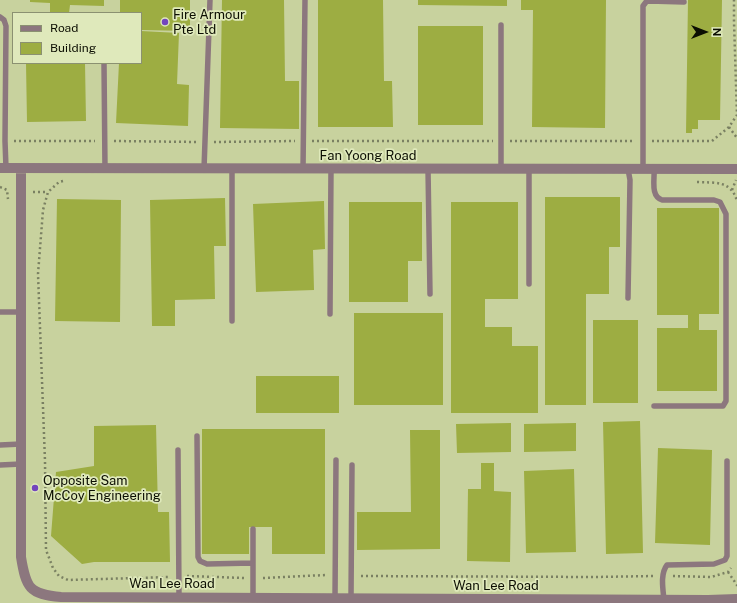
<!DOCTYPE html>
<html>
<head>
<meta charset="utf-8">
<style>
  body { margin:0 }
  #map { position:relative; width:737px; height:603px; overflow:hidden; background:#d2dbaf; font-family:"Public Sans",sans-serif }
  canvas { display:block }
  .legend { position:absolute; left:12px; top:12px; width:130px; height:52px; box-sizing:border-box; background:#dfe9bb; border:1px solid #8b9171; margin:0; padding:5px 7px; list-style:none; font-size:12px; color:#0c0e02 }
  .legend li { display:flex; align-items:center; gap:8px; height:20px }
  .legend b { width:20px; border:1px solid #8b9171 }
  .north { position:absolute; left:685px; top:12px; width:40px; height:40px; -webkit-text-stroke:3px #dfe9bb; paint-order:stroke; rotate:90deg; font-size:11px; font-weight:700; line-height:16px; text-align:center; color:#0c0e02 }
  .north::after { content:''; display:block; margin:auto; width:14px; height:18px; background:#0c0e02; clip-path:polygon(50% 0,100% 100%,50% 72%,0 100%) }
</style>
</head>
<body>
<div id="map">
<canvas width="737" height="603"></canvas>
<ul class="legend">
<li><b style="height:5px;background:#8c777e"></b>Road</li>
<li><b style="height:11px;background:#9dad42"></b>Building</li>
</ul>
<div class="north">N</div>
</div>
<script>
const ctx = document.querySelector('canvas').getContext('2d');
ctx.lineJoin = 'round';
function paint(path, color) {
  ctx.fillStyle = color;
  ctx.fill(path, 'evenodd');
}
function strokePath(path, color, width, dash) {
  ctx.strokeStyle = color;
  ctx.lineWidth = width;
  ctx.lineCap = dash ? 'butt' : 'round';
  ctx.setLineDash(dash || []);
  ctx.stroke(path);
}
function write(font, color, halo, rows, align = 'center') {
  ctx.font = font + ' "Public Sans",sans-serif';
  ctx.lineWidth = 3.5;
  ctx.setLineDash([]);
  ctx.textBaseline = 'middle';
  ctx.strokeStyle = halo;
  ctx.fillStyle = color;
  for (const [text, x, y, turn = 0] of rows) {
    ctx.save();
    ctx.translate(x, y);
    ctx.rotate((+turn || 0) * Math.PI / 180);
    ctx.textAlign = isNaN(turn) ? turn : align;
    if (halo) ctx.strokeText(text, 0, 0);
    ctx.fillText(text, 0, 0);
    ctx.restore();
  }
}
paint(new Path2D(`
  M0,0H737V603H0ZM13,13H141V63H13Z`), '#c8d29e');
paint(new Path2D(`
  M30,0H104V6L70,5L69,13H50V3L30,2Z
  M120,0H190V31L141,30V13H120Z
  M222,0H284L285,81H299V129L220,128Z
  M318,0H383L384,81H392L393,127H318Z
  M418,0H507V6L418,5Z
  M521,0H606L605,128L532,127L533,10H521Z
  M688,0H722L720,120H698V129H692V133H686Z
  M418,26H483V125H418Z
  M141,31L179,33L177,84L189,85L188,126L116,123L119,63H141Z
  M26,63H85L86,121L27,122Z
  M545,197H620V247H609V294H586V405H545Z
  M225,198L226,246H214L215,299L175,300V326H152L150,200Z
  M57,199L121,200L120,322L55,321Z
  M324,201L325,249L313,250L314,290L256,292L253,204Z
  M349,202H422V261H408V302H349Z
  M451,202H518V299H485V327H512V346H538V413H451Z
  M657,208H719V314H699V330H717V391H657V328H688V315H657Z
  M354,313H443V405H354Z
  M593,320H638V403H593Z
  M256,376H339V413H256Z
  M640,421L643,553L606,554L603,422Z
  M511,423V452L457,453L456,424Z
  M576,423V451L524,452V424Z
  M156,425L158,512H169L170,562H94L82,564L51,536L56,472L94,466V426Z
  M202,429H325V554H272V527H249V554H202Z
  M410,430H440V549L357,550V512H411Z
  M658,448L712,450L710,545L655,543Z
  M481,463H494V491L511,492L510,562L467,561L468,489H481Z
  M574,469L576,552L526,553L524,471Z`), '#9dad42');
strokePath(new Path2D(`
  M729,127L737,138
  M14,141H95
  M114,141L197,142
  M312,141H493
  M510,141H635
  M652,141H712L729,127L737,115L734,22V0
  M214,142L295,141
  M63,181L59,182L48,192L43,210L38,274L45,461L46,550L53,568L59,576L68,580L170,577
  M697,182C715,183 731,180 737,201
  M0,187L7,190L8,199
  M732,190L736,180
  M33,192H48
  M728,572L737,585V589
  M187,576L244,578
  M361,576L594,577L654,576
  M673,576L711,577L728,572L731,568
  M263,578L326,575`), '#7a8062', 2.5, [2, 3]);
strokePath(new Path2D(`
  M0,17L4,20L6,26L5,141L6,168
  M501,25V169
  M104,63L105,169
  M204,169L210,0
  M232,169V321
  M303,169L305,0
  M428,169L430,294
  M529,169V284
  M628,169L630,180L628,298
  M643,169V6L646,2L649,1L684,2
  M654,169C655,179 650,196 662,200H714L720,202L726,214V401L723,406H654
  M0,312H21
  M330,314L331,169
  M197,436L198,557L200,561L207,564L253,563
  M0,445L21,444
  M178,450L179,597
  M0,465L21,464
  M253,529V598
  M335,598L336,460
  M351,598L352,465
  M664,600C663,589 660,574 667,565L714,564L725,560L727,556V461`), '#8c777e', 5.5);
strokePath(new Path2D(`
  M0,168L737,169
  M21,169V557C26,588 29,594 61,597L708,600L737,599`), '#8c777e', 10);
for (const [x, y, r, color] of [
  [165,22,4,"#7345bd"],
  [35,488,4,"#7345bd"]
]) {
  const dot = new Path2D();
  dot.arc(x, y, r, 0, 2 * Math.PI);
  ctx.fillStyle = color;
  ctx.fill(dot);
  strokePath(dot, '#dfe9bb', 1.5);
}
write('13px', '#0c0e02', '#dfe9bb', [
  ["Fire Armour",173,15],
  ["Pte Ltd",173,30],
  ["Opposite Sam",43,481],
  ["McCoy Engineering",43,496]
], 'left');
write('13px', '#0c0e02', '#dfe9bb', [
  ["Fan Yoong Road",368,156],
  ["Wan Lee Road",172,584],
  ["Wan Lee Road",496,586]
]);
</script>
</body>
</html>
